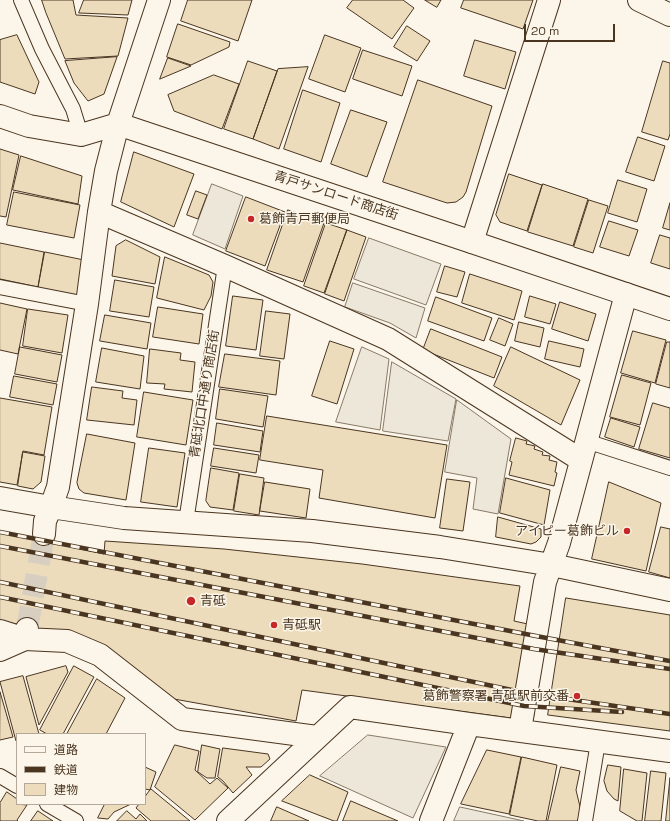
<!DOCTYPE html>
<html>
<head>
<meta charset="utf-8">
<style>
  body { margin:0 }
  #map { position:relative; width:670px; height:821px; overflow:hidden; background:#fbf6e9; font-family:"Space Grotesk","Noto Sans JP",sans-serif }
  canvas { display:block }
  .legend { position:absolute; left:16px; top:733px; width:130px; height:72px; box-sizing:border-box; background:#fbf6e9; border:1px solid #b4a999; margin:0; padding:5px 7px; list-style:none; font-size:12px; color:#4a3520 }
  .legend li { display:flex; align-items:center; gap:8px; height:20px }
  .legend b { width:20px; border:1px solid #b4a999 }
  .scale { position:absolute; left:524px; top:24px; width:91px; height:18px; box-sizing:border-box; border:2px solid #4a3520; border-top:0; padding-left:5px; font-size:12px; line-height:14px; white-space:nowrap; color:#4a3520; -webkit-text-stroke:3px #fbf6e9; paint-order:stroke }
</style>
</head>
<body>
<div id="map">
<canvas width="670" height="821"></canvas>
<ul class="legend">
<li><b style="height:5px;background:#fbf6e9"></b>道路</li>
<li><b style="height:5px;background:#4a3520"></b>鉄道</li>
<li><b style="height:11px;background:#ecdcbc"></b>建物</li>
</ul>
<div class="scale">20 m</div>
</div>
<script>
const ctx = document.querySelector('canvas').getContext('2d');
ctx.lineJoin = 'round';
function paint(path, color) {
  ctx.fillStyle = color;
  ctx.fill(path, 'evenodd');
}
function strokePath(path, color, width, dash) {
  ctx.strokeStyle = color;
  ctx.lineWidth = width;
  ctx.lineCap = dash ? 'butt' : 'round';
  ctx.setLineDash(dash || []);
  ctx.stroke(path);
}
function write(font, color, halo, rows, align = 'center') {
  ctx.font = font + ' "Space Grotesk","Noto Sans JP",sans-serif';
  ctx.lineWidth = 3;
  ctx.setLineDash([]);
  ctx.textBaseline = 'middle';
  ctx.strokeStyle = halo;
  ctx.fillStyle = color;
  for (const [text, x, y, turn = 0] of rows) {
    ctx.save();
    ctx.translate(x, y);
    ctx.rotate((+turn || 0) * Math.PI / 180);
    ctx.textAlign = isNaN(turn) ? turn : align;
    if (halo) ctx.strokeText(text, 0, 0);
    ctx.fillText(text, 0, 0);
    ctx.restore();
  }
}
const parking = new Path2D(`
  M212,184L243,196L225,249L193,235Z
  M369,238L441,264L426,305L354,279Z
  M353,283L425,308L416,338L390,323L345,307Z
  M362,347L389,359L380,430L336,422Z
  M392,362L456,399L448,441L383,431Z
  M457,400L511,439L498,514L473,509L477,478L445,472Z
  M368,735L446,747L413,818L320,776Z
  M460,807L524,821H454Z`);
paint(parking, '#ede7d9');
strokePath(parking, '#887966', 1);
const building = new Path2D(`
  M42,0H73L76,15L128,18L118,56L65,59L46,13Z
  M84,0H132L128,15L79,13Z
  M188,0H252L238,41L181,21Z
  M353,0H403L414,8L392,39L347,8Z
  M425,0H441L437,7Z
  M464,0H533L523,29L461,8Z
  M178,24L230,42L229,47L191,65L167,57Z
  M407,26L430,41L417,61L394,47Z
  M17,35L39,82L35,94L0,82V40Z
  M325,35L361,48L345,92L309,79Z
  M475,40L516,52L505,89L464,76Z
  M363,50L412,66L402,96L353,79Z
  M117,57L104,94L88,101L74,83L65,61Z
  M168,58L191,66L160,79Z
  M248,61L277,71L253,139L224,129Z
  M663,61L670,63V134L668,140L642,132Z
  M308,67L279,149L253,139L278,69Z
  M214,75L239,84L222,129L174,111L168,95Z
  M418,80L492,106L466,192L463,197L456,202L447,203L383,182Z
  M303,90L340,103L321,162L284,149Z
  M351,110L387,122L367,177L331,164Z
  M638,137L665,146L654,181L626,172Z
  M0,149L19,155L6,217L0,216Z
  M134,152L194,174L174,227L121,202Z
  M21,156L82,176L78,204L13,190Z
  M509,174L542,185L527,231L500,222L496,215Z
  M618,180L647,189L637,222L608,213Z
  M543,184L588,199L573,246L528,232Z
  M196,191L207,195L198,219L187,215Z
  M14,192L80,205L74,238L7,225Z
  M246,197L285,212L265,266L226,251Z
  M589,200L608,206L593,253L574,247Z
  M670,203V230L663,228Z
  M288,210L324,223L303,282L267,270Z
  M609,221L638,230L629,256L600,247Z
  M326,223L347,230L324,293L304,286Z
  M347,230L366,237L344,301L325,294Z
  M660,235L670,238V269L651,263Z
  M126,240L160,257L155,284L112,276L116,246Z
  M0,243L44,252L38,287L0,279Z
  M45,252L84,260L78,297L38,289Z
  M165,257L209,275L213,282L211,296L204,310L157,298Z
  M445,266L465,272L457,297L437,292Z
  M470,274L522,291L514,320L462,303Z
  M115,280L154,287L149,317L110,311Z
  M233,296L263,300L256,350L226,346Z
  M530,296L556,304L550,324L525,317Z
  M436,297L492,318L484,341L428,321Z
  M560,302L596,314L588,341L552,329Z
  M0,303L27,309L18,354L0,350Z
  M158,307L203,314L199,344L153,337Z
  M28,309L68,315L62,353L23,346Z
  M266,311L290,314L284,359L260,356Z
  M105,315L151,323L147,349L100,341Z
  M499,318L513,324L505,346L490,340Z
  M519,322L544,328L540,347L515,341Z
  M431,329L502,357L494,378L423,350Z
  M633,331L666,340L655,383L621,373Z
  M330,341L354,349L337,404L312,396Z
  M549,341L584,349L580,367L545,359Z
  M667,342H670V388L656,384Z
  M20,347L62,355L57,382L15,374Z
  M511,347L580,380L561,425L494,386Z
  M102,348L144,356L140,389L96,382Z
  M150,349L181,353L180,360L195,362L192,392L164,389L165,384L147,383Z
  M225,354L280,361L276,395L219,387Z
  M622,375L651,383L640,425L610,417Z
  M14,376L57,384L53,405L10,397Z
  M92,387L123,391L122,398L137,400L134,425L87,420Z
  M220,389L268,396L263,427L216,419Z
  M144,392L193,400L186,445L137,437Z
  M0,398L52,407L44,455L23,451L17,485L0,482Z
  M653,403L670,408V458L639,449Z
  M267,416L447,445L435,518L319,498L323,470L260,460Z
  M611,418L640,427L634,447L605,437Z
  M217,423L263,431L260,452L214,445Z
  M87,434L135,443L126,500L84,493L79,489L77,483Z
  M516,438L527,441L526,444L535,446L534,449L543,452L542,455L550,456L549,460L557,462L555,472L557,473L554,486L509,475L512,462L510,461Z
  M149,448L185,453L177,507L141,502Z
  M214,448L259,455L256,473L211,466Z
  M23,452L45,456L41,482L33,489L18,486Z
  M211,468L239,473L233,510L210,507L206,501Z
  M240,474L264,478L259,515L234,511Z
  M506,478L550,490L544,525L500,513Z
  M447,479L470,482L463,531L440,528Z
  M265,482L310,489L306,518L260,511Z
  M609,482L661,503L646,571L592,559Z
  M498,517L541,529V537L536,542L531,544L496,537Z
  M661,527L670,529V578L649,572Z
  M0,532L104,554L105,541L224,549L362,564L520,586L514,621L546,628L533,721L302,690L296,721L174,699L107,647L0,620Z
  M566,598L670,615V731L548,715Z
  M66,666L68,672L39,725L26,677Z
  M74,666L94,677L63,734H47L40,730Z
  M23,676L39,734H17V741H16L0,682Z
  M97,679L125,698L106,734H67Z
  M0,692L13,737L0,740Z
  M175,745L199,751L195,770L210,784L217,778L228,788L195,820L155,787Z
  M202,745L220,749L215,778H207L198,772Z
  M223,748L268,754L270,759L261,767H246L252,775L233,793L223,781L218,777Z
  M487,750L521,757L509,814L461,804Z
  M522,757L557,765L546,821H538L510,815Z
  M608,765L621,767L618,801L614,799L607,791L604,781Z
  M145,767L156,772L150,790L145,789Z
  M561,767L580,771L576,790L582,815L581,821H548Z
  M624,769L647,773L642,821H637L620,811Z
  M651,771L666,773L661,821H645Z
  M310,775L348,792L337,821H334L282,801Z
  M670,778V821H666Z
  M151,789L190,821H151L136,808L139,804H145V797Z
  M7,792L17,799V804L27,805L17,820L18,821H0V803Z
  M351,801L398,821H343Z
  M105,804H131L114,812L108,819L98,818Z
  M277,807L309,821H271Z
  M38,811L53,821H31Z
  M127,811L136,819L140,814L147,821H117Z`);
paint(building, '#ecdcbc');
strokePath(building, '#4a3520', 1);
strokePath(new Path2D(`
  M27,629L44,534`), '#d8cfc1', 22, [22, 11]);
const service = new Path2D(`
  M21,0L42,49L73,109L81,135
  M0,287L87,304
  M586,441L670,468
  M186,522L225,266
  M0,776L17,786
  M47,804L76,821
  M585,821L598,742`);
const minor = new Path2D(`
  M639,0L670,15
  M99,212L225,266L388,339L581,460
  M472,242L549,0
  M0,498L51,507L124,518L312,531L440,547L552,565L670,590
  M44,534L45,521L51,507L58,487L87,304L99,212L106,171L118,124
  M27,629L25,639L67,641L100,655L182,719L317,737
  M0,631L25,639
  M520,730L545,582L559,543L626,294
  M228,821L350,707L469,724
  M431,821L469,724L670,751`);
const tertiary = new Path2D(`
  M0,116L29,126L81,135L118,124L472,242L670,309
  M118,124L159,0
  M0,650L25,639`);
strokePath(service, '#4a3520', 16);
strokePath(minor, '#4a3520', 24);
strokePath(tertiary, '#4a3520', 24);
strokePath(service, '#fbf6e9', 14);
strokePath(minor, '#fbf6e9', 22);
strokePath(tertiary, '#fbf6e9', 22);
const rail = new Path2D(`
  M0,532L536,636L670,661
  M0,546L534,649L670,669
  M0,582L526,693L670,714
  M0,597L524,706L622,712`);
strokePath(rail, '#4a3520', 4.5);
strokePath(rail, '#fbf6e9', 3, [9]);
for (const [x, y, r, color] of [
  [251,219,4,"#c62828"],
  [627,531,4,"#c62828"],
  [191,601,5,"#c62828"],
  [274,625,4,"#c62828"],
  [577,696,4,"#c62828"]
]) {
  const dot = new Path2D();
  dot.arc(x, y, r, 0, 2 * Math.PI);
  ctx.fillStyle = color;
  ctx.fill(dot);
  strokePath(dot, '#fbf6e9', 1.5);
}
write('13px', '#4a3520', '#fbf6e9', [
  ["青戸サンロード商店街",336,196,18],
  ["青砥北口中通り商店街",205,394,-81]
]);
write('13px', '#4a3520', '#fbf6e9', [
  ["葛飾青戸郵便局",259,219],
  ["アイピー葛飾ビル",619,531,"right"],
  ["青砥",200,601],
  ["青砥駅",282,625],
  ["葛飾警察署 青砥駅前交番",569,696,"right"]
], 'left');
</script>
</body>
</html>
